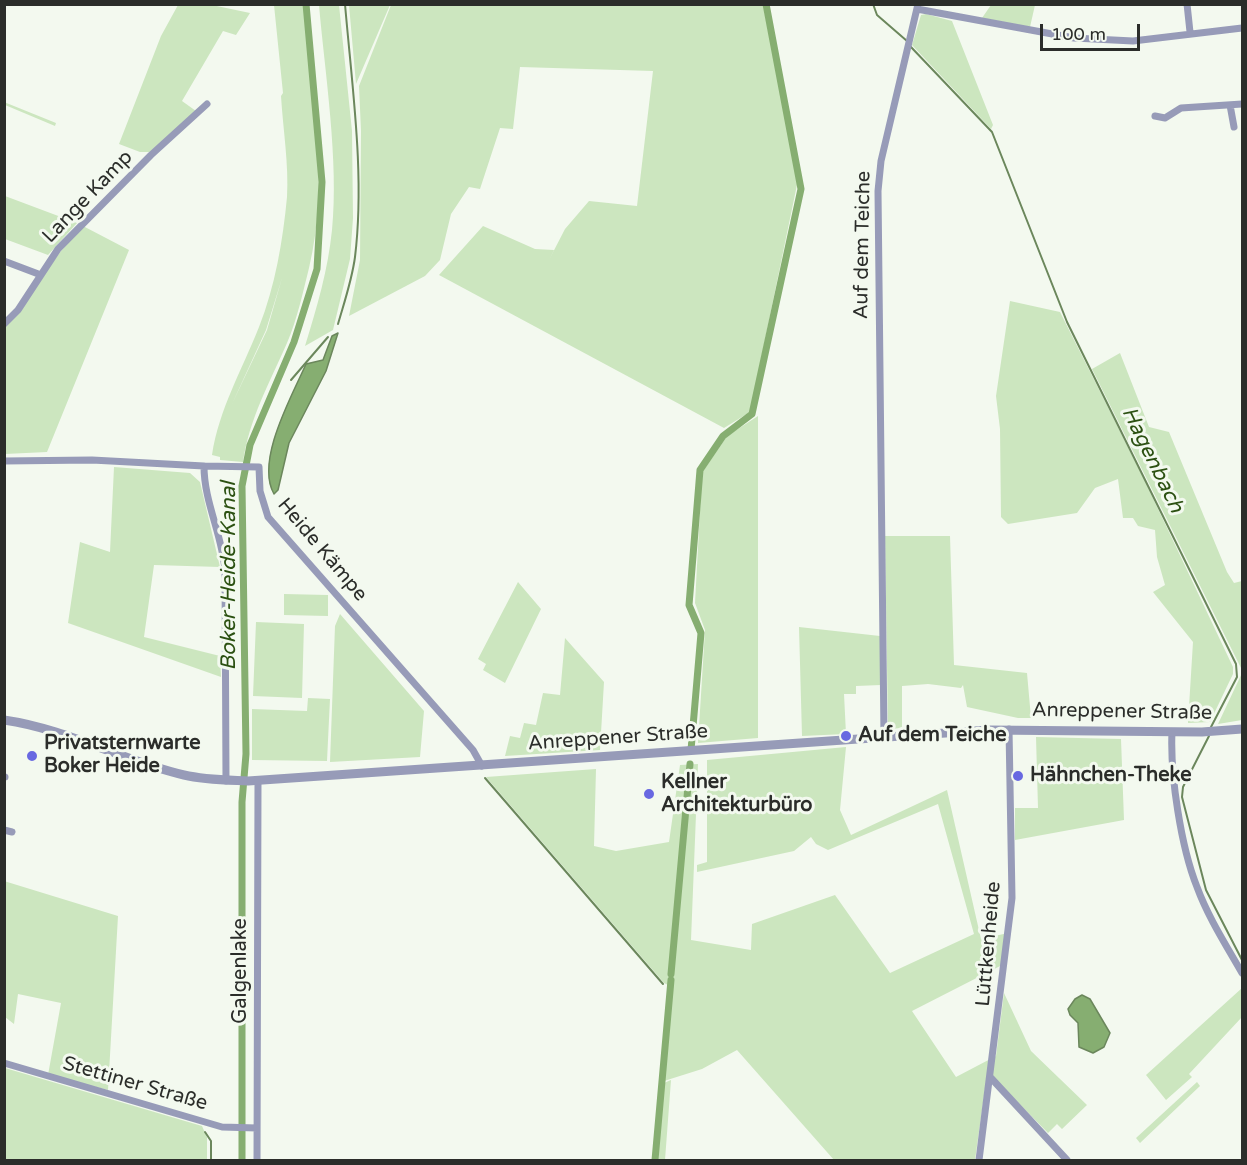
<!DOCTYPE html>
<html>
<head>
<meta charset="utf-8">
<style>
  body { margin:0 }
  #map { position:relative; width:1247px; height:1165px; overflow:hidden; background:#f3f9ef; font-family:"Varela Round",sans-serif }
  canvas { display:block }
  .frame { position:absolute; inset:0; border:6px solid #2b2d2a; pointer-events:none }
  .scale { position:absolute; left:1040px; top:24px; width:100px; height:27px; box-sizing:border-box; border:3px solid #2b2d2a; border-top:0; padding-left:8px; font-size:18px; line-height:21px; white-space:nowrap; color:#2b2d2a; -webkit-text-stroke:4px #f3f9ef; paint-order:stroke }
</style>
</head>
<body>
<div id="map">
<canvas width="1247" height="1165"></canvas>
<div class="frame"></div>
<div class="scale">100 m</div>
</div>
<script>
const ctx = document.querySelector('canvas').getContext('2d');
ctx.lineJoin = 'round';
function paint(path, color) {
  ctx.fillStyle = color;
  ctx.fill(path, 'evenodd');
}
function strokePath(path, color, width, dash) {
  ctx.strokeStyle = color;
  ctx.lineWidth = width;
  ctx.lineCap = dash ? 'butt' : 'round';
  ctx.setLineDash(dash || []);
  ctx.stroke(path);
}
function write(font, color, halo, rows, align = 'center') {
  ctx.font = font + ' "Varela Round",sans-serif';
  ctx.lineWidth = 6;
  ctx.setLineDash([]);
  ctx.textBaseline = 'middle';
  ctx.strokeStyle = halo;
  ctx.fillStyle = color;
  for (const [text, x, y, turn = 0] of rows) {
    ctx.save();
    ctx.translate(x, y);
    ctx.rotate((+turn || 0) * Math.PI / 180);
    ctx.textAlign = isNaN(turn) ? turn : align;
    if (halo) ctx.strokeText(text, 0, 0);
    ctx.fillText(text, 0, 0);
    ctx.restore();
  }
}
paint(new Path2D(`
  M178,5H212L250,13L236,35L223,31L182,101L196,111L150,152H140L119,144L161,36Z
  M274,5H304C312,91 330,182 309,268C303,292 297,320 287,343C270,382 249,419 243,462L220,460V457L212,455C219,409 242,370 259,327C275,287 283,240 287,197C289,165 283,129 281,96L283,93ZM282,278L267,330L232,404L266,330Z
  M319,5H339L352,131L353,218L350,259L333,330L305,346C317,307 328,270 332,230C339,161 325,74 319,5Z
  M349,5H390L356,84Z
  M391,5H763L798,180L750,412L724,428L439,275L483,226L535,249L554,250L549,260L565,229L589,201L637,206L653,71L520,67L513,129L500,128L480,189L469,187L451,214L440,260L425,276L349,316L360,260L361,131L359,86Z
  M991,5H1035L1030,27L982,18Z
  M926,14L952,21L993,125L991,129L912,45L921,15Z
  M4,102L56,123L55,126L5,105Z
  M4,196H5L77,223L48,255L5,239Z
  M83,226L129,250L47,452L5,454L4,327L61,251Z
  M1010,301L1060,312L1141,473L1233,667V674L1210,722L1188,723L1193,642L1153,592L1165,585L1157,557L1155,530L1138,526L1133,518H1123L1118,479L1095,488L1077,513L1008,524L1001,517L1000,429L996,396Z
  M1120,353L1149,427L1169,432L1227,572L1234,583L1242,581V670L1092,369Z
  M758,416V738L698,743L705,630L695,603L702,473L727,436Z
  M114,467L190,473L200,482L220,567L154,565L144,637L220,656L221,677L68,623L80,542L110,552Z
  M885,536H950L954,665L1027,673L1031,718H1018L967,707L963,685L961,688L928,684L902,686V728L888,729Z
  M518,582L541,609L505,683L483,670L486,664L478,659Z
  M284,594L328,595V616L284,615Z
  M340,614L424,711L420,757L330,762L335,626Z
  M256,622L304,624L302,698L253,696Z
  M799,627L880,636L881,685L856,686V694H844L846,734L802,736Z
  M565,638L604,682L600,750L505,756L510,736L520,738L524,723L536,725L543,693L560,695Z
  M1242,673V720L1218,724Z
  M308,698L330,699L327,761L252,760V709L307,711Z
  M1036,737L1121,739L1124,820L1015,840V808H1038Z
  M846,747L840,810L851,835L947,790L981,939L1008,933L1004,964L912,1011L956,1077L996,1056L1004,993L1031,1051L1087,1105L1062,1129L1057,1124L1048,1133L992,1076L987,1074L975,1160H834L737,1050L702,1069L664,1081L672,987L664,983L486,777L596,769L594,846L616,851L669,842L680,765L698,764L691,940L751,950L752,924L835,895L890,973L974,934L938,804L828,850L816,844L811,837L794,851L697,872V865L707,862V760Z
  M4,881L118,916L108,1090L48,1075L61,1003L18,994L14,1024L5,1017Z
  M1242,988V1017L1189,1074L1192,1077L1166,1100L1146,1075Z
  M5,1068L202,1126L207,1137V1160H5Z
  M671,1080L665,1160H658L664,1083Z
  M1197,1082L1200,1086L1140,1143L1136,1138Z`), '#cce6bf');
const water = new Path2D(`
  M338,333L326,371L289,443L278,490L274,494C255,461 292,396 306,364L323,360L332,336Z
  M1082,995L1090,999L1110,1033L1104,1047L1093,1053L1079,1047L1078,1023L1070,1015L1068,1009L1075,999Z`);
paint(water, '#86ae71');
strokePath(water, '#6b875c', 1.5);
strokePath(new Path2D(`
  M873,4L877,15L907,41
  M910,46L992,132L1067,322L1236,664L1237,677L1211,727
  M338,324C344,303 352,280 355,257C365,175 352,87 345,4
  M291,380L328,337
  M1209,736L1183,787L1182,797L1206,890L1242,960
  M485,778L663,984
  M205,1132L211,1141V1160`), '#6b875c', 2);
strokePath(new Path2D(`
  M691,750L701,633L689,605L700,470L723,436L752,414L801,189L766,4
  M671,974L690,764
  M242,1160V802L246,754L242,486L250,445L294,342L317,269L322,182L306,4
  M655,1160L671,980`), '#86ae71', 7);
strokePath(new Path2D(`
  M1187,4L1190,32
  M917,9L1074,38L1133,41L1242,28
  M1230,105L1234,127
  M1155,116L1165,118L1181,108L1242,104
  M4,261L41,275
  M4,324L18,310L58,249L151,155L207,104
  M4,461L92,460L204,466
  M1172,732C1170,775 1181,847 1197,887C1208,917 1226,945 1242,973
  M884,737L878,191L881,161L918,4
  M4,777H5
  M226,781L225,570C222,534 204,502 204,466L259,467L260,491L268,517L473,750L482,766
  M4,830L12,832
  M4,1063L222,1127L257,1128
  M991,1078L1067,1160
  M257,1160L258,781
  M979,1160L1012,898L1009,729`), '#979bb8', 7);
strokePath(new Path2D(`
  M4,720C67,729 123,761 184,775C205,780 227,780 248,781L989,730L1202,732L1242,729`), '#979bb8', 9);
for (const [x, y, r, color] of [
  [846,736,6,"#6868e1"],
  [32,756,6,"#6868e1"],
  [1018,776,6,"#6868e1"],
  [649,794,6,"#6868e1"]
]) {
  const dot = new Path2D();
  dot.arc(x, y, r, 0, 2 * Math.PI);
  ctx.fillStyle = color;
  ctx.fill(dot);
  strokePath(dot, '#f3f9ef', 2);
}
write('20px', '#2b2d2a', '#f3f9ef', [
  ["Lange Kamp",88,197,-46],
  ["Auf dem Teiche",863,245,-89],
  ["Heide Kämpe",322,550,50],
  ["Anreppener Straße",1122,712,1],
  ["Anreppener Straße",618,738,-4],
  ["Lüttkenheide",989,944,-85],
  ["Galgenlake",241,971,-90],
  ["Stettiner Straße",135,1084,16]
]);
write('bold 20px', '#2b2d2a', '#f3f9ef', [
  ["Auf dem Teiche",858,736],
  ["Privatsternwarte",44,744],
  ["Boker Heide",44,767],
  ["Hähnchen-Theke",1030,776],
  ["Kellner",661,783],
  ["Architekturbüro",661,806]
], 'left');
write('italic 21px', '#2c5112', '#f3f9ef', [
  ["Hagenbach",1152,460,64],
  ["Boker-Heide-Kanal",229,576,-90]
]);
</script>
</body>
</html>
